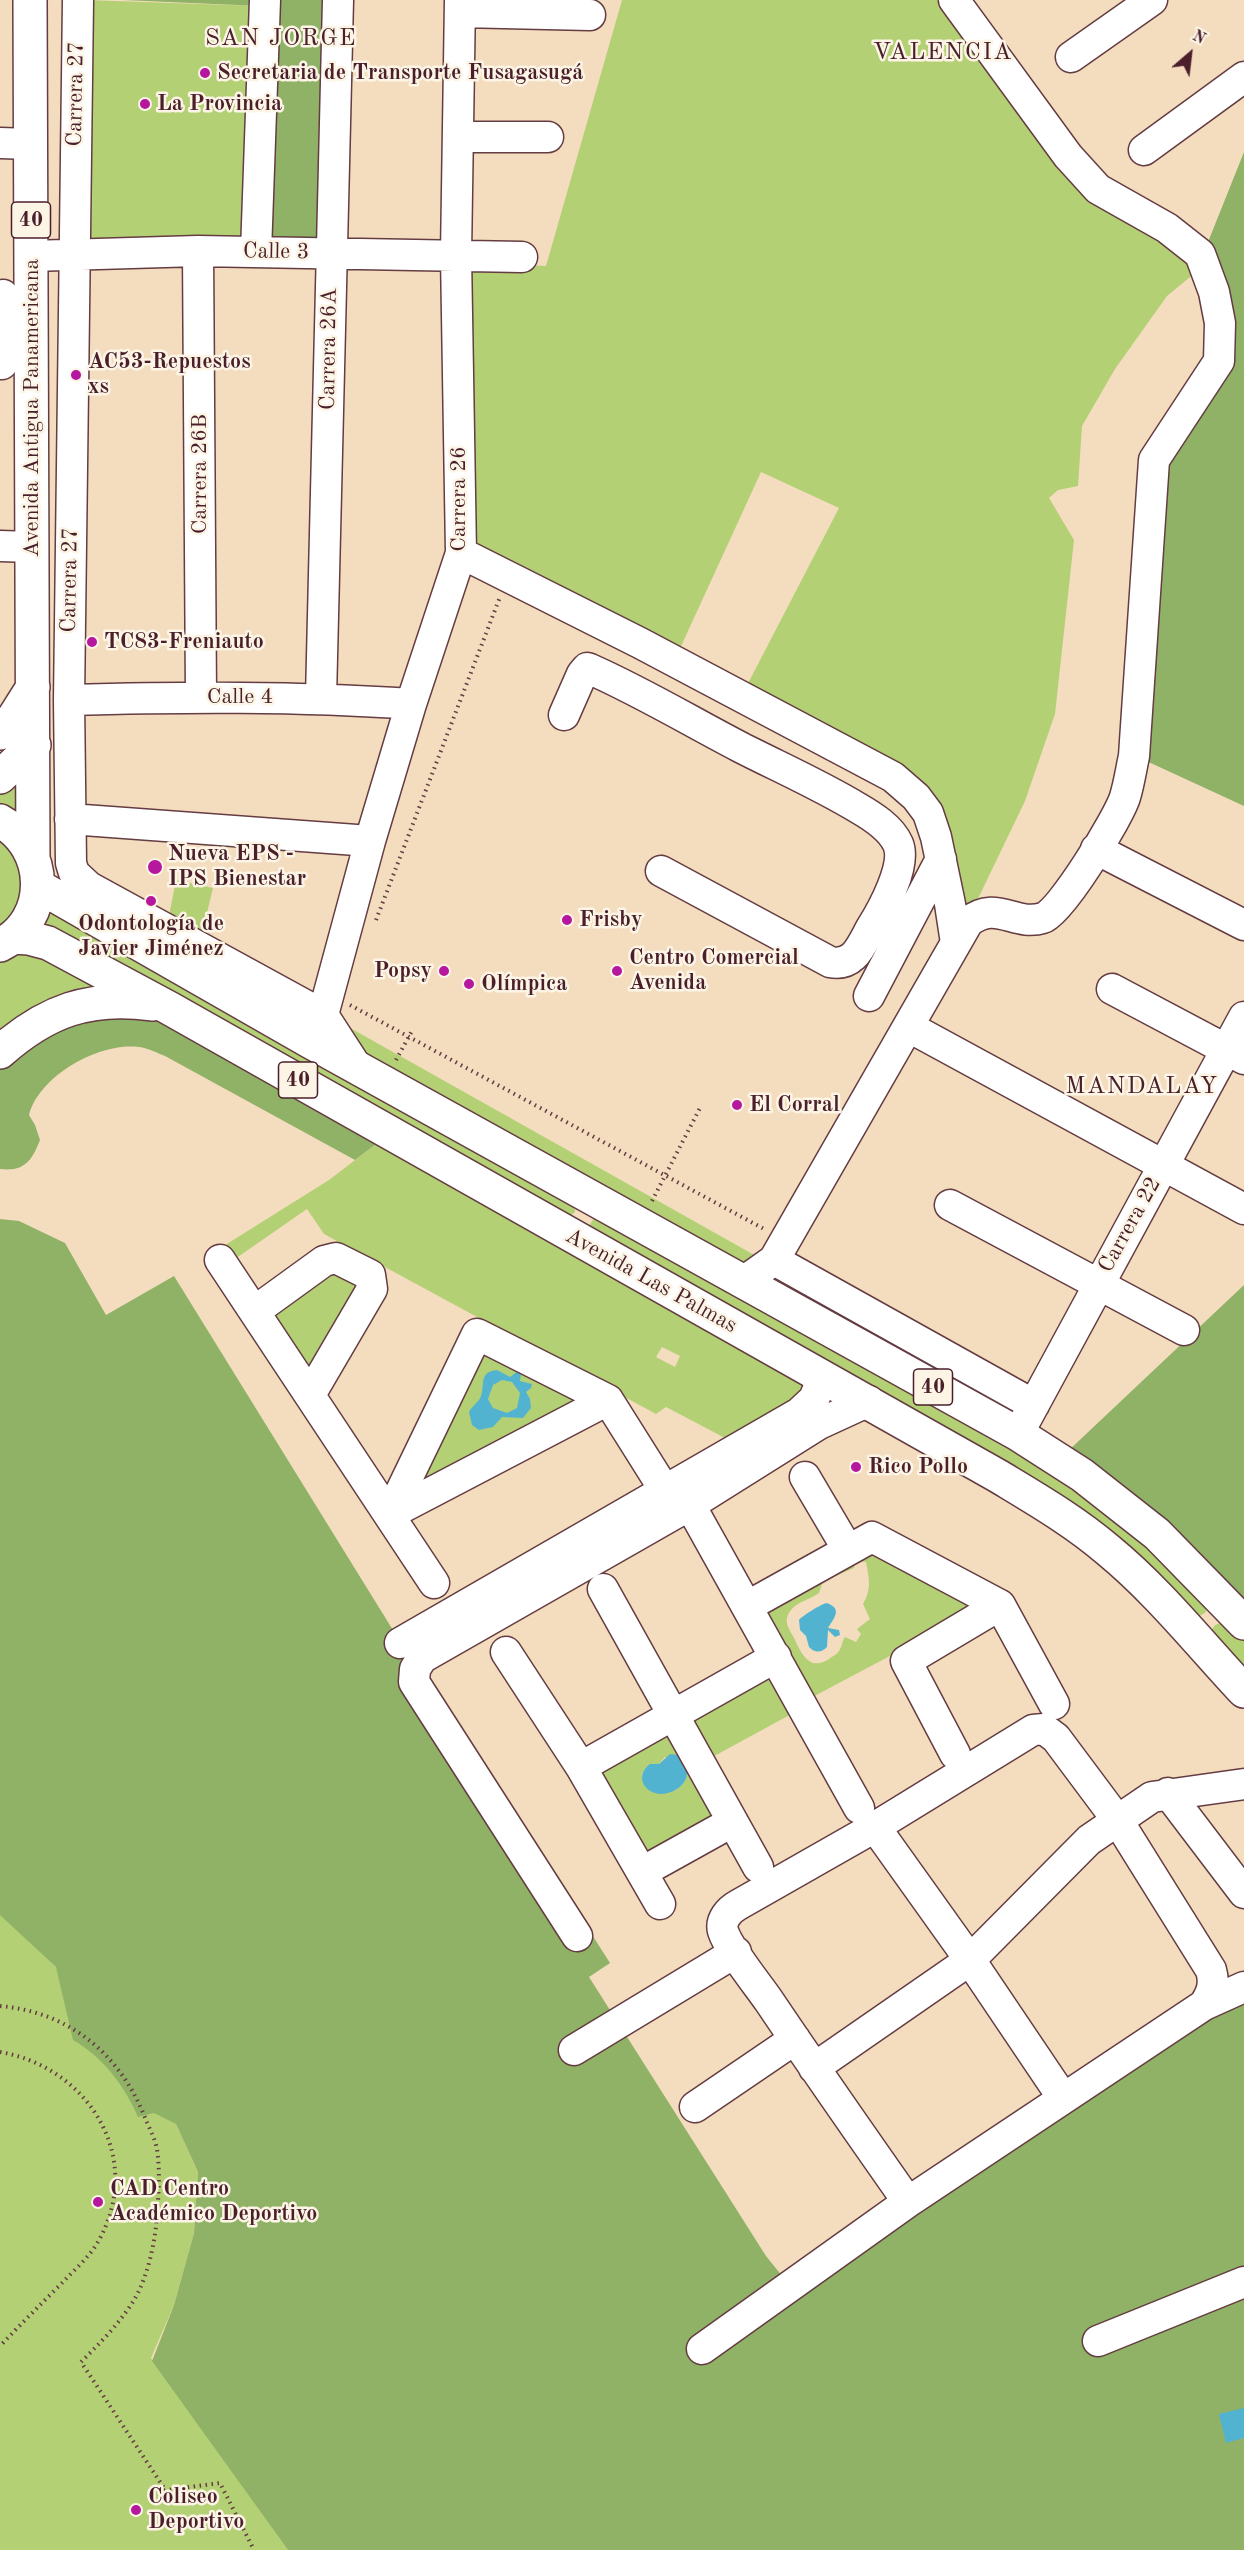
<!DOCTYPE html>
<html>
<head>
<meta charset="utf-8">
<style>
  body { margin:0 }
  #map { position:relative; width:1244px; height:2550px; overflow:hidden; background:#f4ddbf; font-family:"Old Standard TT",serif }
  canvas { display:block }
  .north { position:absolute; left:1160px; top:24px; width:60px; height:60px; -webkit-text-stroke:4px #fcf5e5; paint-order:stroke; rotate:28deg; font-size:16px; font-weight:700; line-height:24px; text-align:center; color:#4a1f2b }
  .north::after { content:''; display:block; margin:auto; width:21px; height:27px; background:#4a1f2b; clip-path:polygon(50% 0,100% 100%,50% 72%,0 100%) }
</style>
</head>
<body>
<div id="map">
<canvas width="1244" height="2550"></canvas>
<div class="north">N</div>
</div>
<script>
const ctx = document.querySelector('canvas').getContext('2d');
ctx.lineJoin = 'round';
function paint(path, color) {
  ctx.fillStyle = color;
  ctx.fill(path, 'evenodd');
}
function strokePath(path, color, width, dash) {
  ctx.strokeStyle = color;
  ctx.lineWidth = width;
  ctx.lineCap = dash ? 'butt' : 'round';
  ctx.setLineDash(dash || []);
  ctx.stroke(path);
}
function write(font, color, halo, rows, align = 'center') {
  ctx.font = font + ' "Old Standard TT",serif';
  ctx.lineWidth = 5;
  ctx.setLineDash([]);
  ctx.textBaseline = 'middle';
  ctx.strokeStyle = halo;
  ctx.fillStyle = color;
  for (const [text, x, y, turn = 0] of rows) {
    ctx.save();
    ctx.translate(x, y);
    ctx.rotate((+turn || 0) * Math.PI / 180);
    ctx.textAlign = isNaN(turn) ? turn : align;
    if (halo) ctx.strokeText(text, 0, 0);
    ctx.fillText(text, 0, 0);
    ctx.restore();
  }
}
paint(new Path2D(`
  M85,0L261,6L254,245L82,247Z
  M622,0H945L1090,198L1191,262L1195,273L1167,296L1115,369L1082,426L1078,486L1058,490L1049,498L1074,540L1055,714L1025,801L974,907L962,916L935,812L744,691L839,508L761,472L677,655L469,548L464,262L546,266Z
  M23,772L22,822L0,808V794Z
  M0,834L15,848L26,894L0,933Z
  M176,880L213,888L201,938L168,921Z
  M45,909L575,1205V1212L569,1217L39,923Z
  M35,951L112,990L0,1037V958L7,955Z
  M336,1020L765,1261L748,1272L366,1058Z
  M380,1141L811,1384L806,1397L725,1438L666,1407L656,1414L324,1234L307,1209L232,1261L222,1247L329,1180ZM662,1347L680,1356L675,1367L656,1357Z
  M595,1217L1012,1446L1148,1542L1207,1608L1205,1613L1197,1617L588,1227Z
  M333,1265L361,1282L308,1377L268,1314Z
  M485,1350L579,1399L408,1495Z
  M872,1545L986,1605L807,1700L757,1609ZM855,1561L866,1562C869,1578 872,1589 863,1604L870,1619L857,1629L861,1634L856,1642L845,1637C842,1641 842,1646 840,1649C839,1653 833,1656 829,1659C808,1673 800,1650 793,1636C788,1627 783,1620 791,1610C798,1601 810,1600 819,1593L823,1581L854,1568Z
  M1223,1622L1244,1640V1674L1210,1633L1215,1625Z
  M773,1667L797,1711L707,1760L684,1717Z
  M671,1724L722,1819L644,1862L591,1770ZM665,1757L687,1769C687,1791 664,1799 647,1788L642,1775C645,1766 649,1764 659,1764Z
  M0,1912L119,2029L176,2124L198,2172L194,2233L174,2305L151,2358L288,2550H0Z`), '#b4d075');
paint(new Path2D(`
  M123,0H330L323,245H254L260,6Z
  M1244,152V806L1142,759L1162,461L1227,358L1204,252Z
  M84,1017L164,1019L380,1141L355,1160L165,1056C157,1053 148,1048 139,1047C99,1042 39,1076 29,1115L35,1125L40,1140C32,1160 25,1172 0,1169V1070L14,1056Z
  M0,1219L19,1221L65,1243L106,1315L174,1276L396,1635L426,1674L610,1963L589,1977L766,2256L795,2292L1244,1994V2550H288L152,2361L174,2305L194,2233L198,2172L176,2124L154,2113L138,2117C124,2085 103,2057 73,2040L56,1967L0,1915Z
  M1244,1285V1606L1067,1452Z`), '#8fb266');
paint(new Path2D(`
  M497,1370L510,1377L518,1371L521,1373L520,1381L532,1384L531,1388L526,1392L530,1399L531,1408L523,1418L502,1417L493,1427L479,1430L472,1425L469,1412C472,1406 479,1402 481,1396C485,1383 479,1372 497,1370ZM502,1380L512,1382L520,1393L517,1408L507,1413L493,1408L488,1399L493,1385Z
  M827,1603C843,1609 834,1618 828,1628L839,1630L840,1635L835,1637L828,1630L827,1647C821,1653 815,1653 809,1647L806,1636L800,1630L799,1620C802,1616 823,1603 827,1603Z
  M670,1754L680,1755C682,1761 688,1767 687,1773C687,1787 668,1797 655,1793C641,1789 637,1773 650,1764H659Z
  M1244,2408V2438L1226,2443L1219,2414Z`), '#52b3d1');
const minor = new Path2D(`
  M78,0L69,700L71,863L74,873L89,887L323,1015L356,1066
  M460,12L590,15
  M1071,57L1152,0
  M458,137H548
  M0,143L31,144
  M1144,150L1244,77
  M198,251L201,697
  M256,252L265,0
  M31,256L198,251L522,257
  M2,364L3,295
  M0,546L32,547
  M461,553L640,643L893,777L916,797L928,813L936,837L950,904L956,943
  M321,698L338,0
  M69,700C183,697 297,696 411,704
  M564,715L582,674L587,668L590,669C642,692 690,721 740,747C779,767 820,785 858,808C872,816 891,828 898,844C907,865 883,909 871,928C861,946 854,967 830,962L661,871
  M70,819L370,841
  M1096,849L1244,925
  M1112,989L1244,1059
  M869,996L941,859
  M909,1027L1244,1209
  M315,1030L323,1015L370,841L411,704L461,553L456,255L460,0
  M950,1205L1184,1330
  M220,1260L434,1583
  M774,1260L1034,1405
  M743,1282L774,1260L968,922C997,899 1014,927 1043,918C1060,914 1119,817 1125,797C1129,784 1131,770 1134,756L1154,460L1219,361L1220,323L1214,292L1200,254L1167,228L1098,189L1068,156L954,0
  M255,1311L324,1261L336,1258L370,1275L372,1289L310,1395
  M1018,1434L1244,1017
  M805,1477L848,1550
  M690,1505L859,1808
  M390,1514L477,1334L608,1400L664,1489
  M390,1514L608,1400
  M603,1589L758,1867
  M748,1606L872,1537L1000,1605L1054,1704
  M400,1643L799,1413L814,1399L823,1377
  M506,1652L581,1767L660,1904
  M955,1754L906,1661L1000,1605
  M581,1767L776,1657
  M1168,1793L1244,1893
  M875,1827L970,1960L1063,2098
  M642,1872L732,1822
  M577,1936L414,1682L415,1669L422,1658L690,1505L819,1424L869,1401
  M1204,2005L1244,1987
  M574,2050L736,1952
  M814,2068L970,1960L1089,1840L1152,1797L1244,1784
  M695,2107L795,2039
  M1098,2341L1244,2282
  M702,2349L908,2202L1204,2005C1212,1993 1215,1984 1211,1970L1118,1821L1056,1738L1044,1729L1033,1730L875,1827L738,1905C729,1910 720,1920 723,1931C728,1948 758,1985 769,2001C814,2068 861,2135 908,2202`);
const major = new Path2D(`
  M30,0L33,858
  M0,733L14,717L33,687
  M0,777L34,745
  M0,821C49,847 51,920 0,945
  M38,886L309,1041L1018,1434L1082,1475L1157,1534L1244,1623
  M13,937L29,938L48,943L169,1008L998,1476C1036,1499 1074,1521 1108,1550C1158,1591 1200,1644 1244,1691
  M0,1052C46,1011 90,995 152,1004`);
strokePath(minor, '#643c41', 33);
strokePath(major, '#643c41', 36);
strokePath(new Path2D(`
  M376,920L500,597
  M350,1005L766,1230
  M396,1060L413,1029
  M652,1201L701,1106
  M0,2006C68,2012 118,2052 144,2115C148,2126 155,2138 157,2149C160,2170 159,2192 157,2213C156,2239 148,2277 134,2300C120,2323 100,2343 81,2362L166,2491
  M0,2052C88,2067 145,2157 99,2240C90,2257 74,2270 61,2284C40,2305 20,2325 0,2346
  M152,2492L220,2483L254,2550`), '#643c41', 4, [1.5, 4.5]);
strokePath(minor, '#fff', 30);
strokePath(major, '#fff', 33);
for (const [x, y, r, color] of [
  [205,73,6,"#b5179e"],
  [145,104,6,"#b5179e"],
  [76,375,6,"#b5179e"],
  [92,642,6,"#b5179e"],
  [155,867,8,"#b5179e"],
  [151,901,6,"#b5179e"],
  [567,920,6,"#b5179e"],
  [444,971,6,"#b5179e"],
  [617,971,6,"#b5179e"],
  [469,984,6,"#b5179e"],
  [737,1105,6,"#b5179e"],
  [856,1467,6,"#b5179e"],
  [98,2202,6,"#b5179e"],
  [136,2510,6,"#b5179e"]
]) {
  const dot = new Path2D();
  dot.arc(x, y, r, 0, 2 * Math.PI);
  ctx.fillStyle = color;
  ctx.fill(dot);
  strokePath(dot, '#fcf5e5', 2);
}
for (const [x, y, w] of [
  [31,220,39],
  [298,1080,39],
  [933,1387,39]
]) {
  const box = new Path2D();
  box.roundRect(x - w / 2, y - 18, w, 36, 4.5);
  ctx.fillStyle = '#fcf5e5';
  ctx.fill(box);
  strokePath(box, '#4a1f2b', 1.5);
}
write('bold 21px', '#4a1f2b', null, [
  ["40",31,220],
  ["40",298,1080],
  ["40",933,1387]
]);
write('bold 22px', '#4a1f2b', '#fcf5e5', [
  ["Secretaria de Transporte Fusagasugá",217,73],
  ["La Provincia",157,104],
  ["AC53-Repuestos",88,362],
  ["xs",88,387],
  ["TC83-Freniauto",104,642],
  ["Nueva EPS -",168,854],
  ["IPS Bienestar",168,879],
  ["Frisby",579,920],
  ["Odontología de",151,924,"center"],
  ["Javier Jiménez",151,949,"center"],
  ["Centro Comercial",629,958],
  ["Avenida",629,983],
  ["Popsy",432,971,"right"],
  ["Olímpica",481,984],
  ["El Corral",749,1105],
  ["Rico Pollo",868,1467],
  ["CAD Centro",110,2189],
  ["Académico Deportivo",110,2214],
  ["Coliseo",148,2497],
  ["Deportivo",148,2522]
], 'left');
write('22px', '#4a1f2b', '#fcf5e5', [
  ["Carrera 27",76,94,-89],
  ["Calle 3",276,252,1],
  ["Carrera 26A",329,349,-89],
  ["Avenida Antigua Panamericana",32,408,-90],
  ["Carrera 26B",200,474,-90],
  ["Carrera 26",459,499,-90],
  ["Carrera 27",70,580,-89],
  ["Calle 4",240,697],
  ["Carrera 22",1130,1225,-61],
  ["Avenida Las Palmas",651,1281,29]
]);
ctx.letterSpacing = '1.5px';
write('24px', '#4a1f2b', '#fcf5e5', [
  ["SAN JORGE",281,39],
  ["VALENCIA",943,53],
  ["MANDALAY",1142,1087]
]);
ctx.letterSpacing = '0px';
</script>
</body>
</html>
